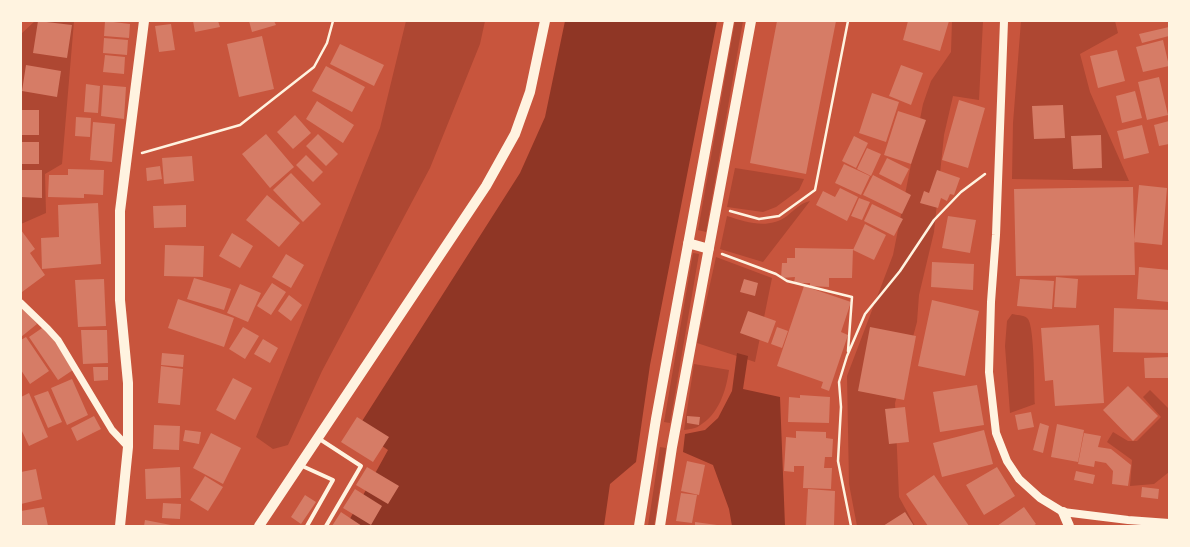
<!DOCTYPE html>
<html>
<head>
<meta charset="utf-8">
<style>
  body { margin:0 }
  #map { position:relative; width:1190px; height:547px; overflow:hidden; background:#c8553d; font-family:"IBM Plex Sans",sans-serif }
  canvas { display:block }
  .frame { position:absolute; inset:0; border:22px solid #fff3e0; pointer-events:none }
</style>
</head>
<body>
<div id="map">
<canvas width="1190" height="547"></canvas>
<div class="frame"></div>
</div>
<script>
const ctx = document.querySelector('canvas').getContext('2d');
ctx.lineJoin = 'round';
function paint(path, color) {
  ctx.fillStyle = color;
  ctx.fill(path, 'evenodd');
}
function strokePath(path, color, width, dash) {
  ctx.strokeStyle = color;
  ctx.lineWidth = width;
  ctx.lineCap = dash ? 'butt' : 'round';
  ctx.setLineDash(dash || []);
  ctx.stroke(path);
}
paint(new Path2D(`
  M35,21H74L62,164L45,174L46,213L21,224V34Z
  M406,21H485L480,44L430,168L322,371L288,445L273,449L256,437L380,128Z
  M735,21H743L706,232L698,230Z
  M952,21H983L979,100L953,96L944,135L934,232L919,295L917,322L895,403L899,497L915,526H857L849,484L847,376L893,255L923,104L931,81L951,52Z
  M1021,21H1115L1118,33L1080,54L1090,92L1129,181L1012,179L1013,123Z
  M735,168L804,179L799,190L776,207L763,212L727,207Z
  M810,201L763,262L720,249L727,216C746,222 768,230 787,216C794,210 801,203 810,201Z
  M693,253L699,254L670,423L664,422Z
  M716,257L772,278L755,362L697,343Z
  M1012,314C1016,315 1024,315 1027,318C1035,323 1034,391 1035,404L1010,413L1005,346L1007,321Z
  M694,364L729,370C726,391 719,414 699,426C695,429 689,429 684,430Z
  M1150,390L1169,409V472L1154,484L1130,486L1132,460L1107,442L1113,432L1128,441H1137L1161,417L1143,397Z
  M660,447L666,448L654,526H648Z`), '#ae4732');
paint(new Path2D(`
  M565,21H717L650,365L636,462L610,484L604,526H346L388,450L357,429L520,173L545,117Z
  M737,353L748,356L743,389L780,397L785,526H732L729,509L713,465L683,452L685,434L705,430L718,418L732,391Z`), '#8f3625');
paint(new Path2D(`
  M38,21L72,25L67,58L33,53Z
  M105,21L130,24L129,38L104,36Z
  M193,21H218L220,27L195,32Z
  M249,21H274L276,25L252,32Z
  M777,21H836L806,174L750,163Z
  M908,21H949L940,51L903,40Z
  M171,24L175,50L159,52L155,26Z
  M1169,27V36L1142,43L1139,34Z
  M262,36L274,89L239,97L227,44Z
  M104,38L128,40L127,55L103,53Z
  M1163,40L1169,66L1143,72L1136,47Z
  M340,44L384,65L374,86L330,64Z
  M1117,50L1125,81L1098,88L1090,56Z
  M105,55L125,57L124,74L103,72Z
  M26,65L61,71L57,97L22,91Z
  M901,65L923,73L911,105L889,96Z
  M326,66L365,87L352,112L312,91Z
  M1159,77L1168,115L1147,120L1138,82Z
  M86,84L100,86L98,113L84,112Z
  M103,85L126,87L124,119L101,116Z
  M1135,91L1142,118L1122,123L1116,96Z
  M872,93L899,102L886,142L859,133Z
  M959,100L985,108L968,168L942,160Z
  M317,101L354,125L343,143L306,119Z
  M1063,105L1065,138L1034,139L1032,106Z
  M21,110H39V135H21Z
  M898,111L926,120L911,164L884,155Z
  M295,115L311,133L293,149L277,132Z
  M76,117L91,118L90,137L75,136Z
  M1169,121V144L1159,146L1154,125Z
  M93,122L115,124L112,162L90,160Z
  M1142,125L1149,153L1124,159L1117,131Z
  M266,134L294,167L270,188L242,154Z
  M318,134L338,154L326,166L306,146Z
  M1101,135L1102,168L1073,169L1071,136Z
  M854,136L868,143L856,168L842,161Z
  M21,142H39V164H21Z
  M867,148L881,154L871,176L857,169Z
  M306,155L323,172L313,182L296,165Z
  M192,156L194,181L164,184L162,158Z
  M887,158L909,169L901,185L879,174Z
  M844,164L870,176L861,195L835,183Z
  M160,166L162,179L147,181L146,168Z
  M68,169L104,170L103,195L84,194V198L48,197L49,175H68Z
  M21,170H42V198L21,197Z
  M937,170L960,178L954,195L950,194L947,201L941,198L938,208L920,203L924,191L929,193Z
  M291,173L321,204L303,222L273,190Z
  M873,175L911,195L902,214L863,195Z
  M1139,185L1167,188L1162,245L1134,242Z
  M1133,187L1135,275L1016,276L1014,189Z
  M840,188L858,197L847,221L816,205L823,191L835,197Z
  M267,195L300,223L279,247L246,220Z
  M859,198L870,202L862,220L851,216Z
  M98,203L101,264L42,269L41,238L59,237L58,205Z
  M872,204L903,219L894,236L864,221Z
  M186,205V227L154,228L153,206Z
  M948,216L976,220L970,253L942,248Z
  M865,224L886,235L874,260L853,250Z
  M21,230L35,249L30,253L45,275L22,292Z
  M232,233L253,246L240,268L219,256Z
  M165,245L204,246L203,277L164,276Z
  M795,248L853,249L852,278H829V287L810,286V283H794L795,277L781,278L782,263H787V258H795Z
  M286,254L304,265L291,288L272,277Z
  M932,262L974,264L973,290L931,287Z
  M1139,267L1169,270V302L1137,299Z
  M1056,277L1078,279L1076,308L1054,307Z
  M194,278L231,289L224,310L187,299Z
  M104,279L106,326L78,327L75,280Z
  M744,279L758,283L755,296L740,292Z
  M1020,279L1054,281L1052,309L1017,306Z
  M272,283L286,292L271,315L257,306Z
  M240,284L261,293L248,322L227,313Z
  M804,286L851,302L841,332L848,335L829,391L821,388L823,382L777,366Z
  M289,295L302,305L291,321L278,311Z
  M178,299L234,318L224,347L168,328Z
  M932,300L979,311L965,376L918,366Z
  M21,305L37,324L21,337Z
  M1114,308L1169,310V353L1113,352Z
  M748,311L776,321L768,343L740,333Z
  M1099,325L1104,403L1055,406L1053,380L1045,381L1041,328Z
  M45,326L73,370L58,380L29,337Z
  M243,327L259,336L245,359L229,349Z
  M777,327L788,331L782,348L771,344Z
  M870,327L916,336L904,400L858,391Z
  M81,330H107L108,363L83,364Z
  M26,337L49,371L30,384L21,370V340Z
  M263,339L278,348L270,363L254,354Z
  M162,353L184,355L183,367L161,365Z
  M1169,357V378H1145L1144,358Z
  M161,366L183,369L180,405L158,403Z
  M93,367H108V380L94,381Z
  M233,378L252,388L235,420L216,410Z
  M72,379L88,415L67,425L51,388Z
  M977,385L984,425L940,432L933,392Z
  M1128,386L1158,416L1133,441L1103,410Z
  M48,391L62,422L48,428L34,396Z
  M29,393L48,437L29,446L21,429V397Z
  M800,395L830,397L829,423L788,422L789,397L800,398Z
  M905,407L909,442L889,444L885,409Z
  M1031,412L1034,427L1018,430L1015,415Z
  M94,416L101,429L77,441L71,428Z
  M687,416L700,417L699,425L687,423Z
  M357,417L389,437L373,462L341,442Z
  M1040,423L1049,426L1043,453L1033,450Z
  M1057,424L1084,430L1078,462L1051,457Z
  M154,425L180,426L179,450L153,449Z
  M185,430L201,432L199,444L183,441Z
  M984,430L993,464L942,477L933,443Z
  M796,431L826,432V438L833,439L832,457H825L824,468H832L831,489L803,488L804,466H794V472L784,471L786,437L796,438Z
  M211,433L241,448L223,484L193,468Z
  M1084,433L1101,436L1098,447L1111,449L1131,465L1128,486L1112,484L1113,471L1106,463L1095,461L1094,467L1078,464Z
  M687,461L705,465L699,495L681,491Z
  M180,467L181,498L146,499L145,469Z
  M367,467L399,486L388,504L356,485Z
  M997,467L1015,496L984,515L966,485Z
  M36,469L42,499L21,504V472Z
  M1076,471L1095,475L1093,484L1074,480Z
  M934,475L969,526H928L906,494Z
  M205,476L223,487L208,511L190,500Z
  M1142,487L1159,489L1158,499L1141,497Z
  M355,489L382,506L371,525L343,508Z
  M808,489L835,491L834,526H806Z
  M681,493L697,495L692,523L676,521Z
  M305,495L316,502L301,524L291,517Z
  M163,503L181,504L180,519L162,518Z
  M44,507L48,526H21V511Z
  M1024,507L1036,524L1033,526H997Z
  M341,512L362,526H332Z
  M905,512L914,526H883Z
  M145,520L171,525V526H144Z
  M695,522L717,525V526H695Z`), '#d67c66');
strokePath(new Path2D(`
  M142,153L240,125L314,67L327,43L333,21
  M730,211L759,219L779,216L815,190L848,21
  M722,254L776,274L787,281L852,297L848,351
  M851,526L838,461L841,407L839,382L847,356L865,314L900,271L934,220L961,192L985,174`), '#fff3e0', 2.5);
strokePath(new Path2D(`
  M318,438L361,466L326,526
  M300,465L333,480L307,526`), '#fff3e0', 4);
strokePath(new Path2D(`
  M21,303L48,329L58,340L112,430L128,447`), '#fff3e0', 7);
strokePath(new Path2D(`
  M1004,21L996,235L991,302L989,372L996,433L1007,461L1019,479L1040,498L1063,512L1128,520L1169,523`), '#fff3e0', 8);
strokePath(new Path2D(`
  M688,243L709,249
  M1063,512L1069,526
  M120,526L128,447V383L120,300V211L144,21
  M259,526L486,186L515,134L530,92L545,21
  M639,526L656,419L729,21
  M660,526L672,447L751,21`), '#fff3e0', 10);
</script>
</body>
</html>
